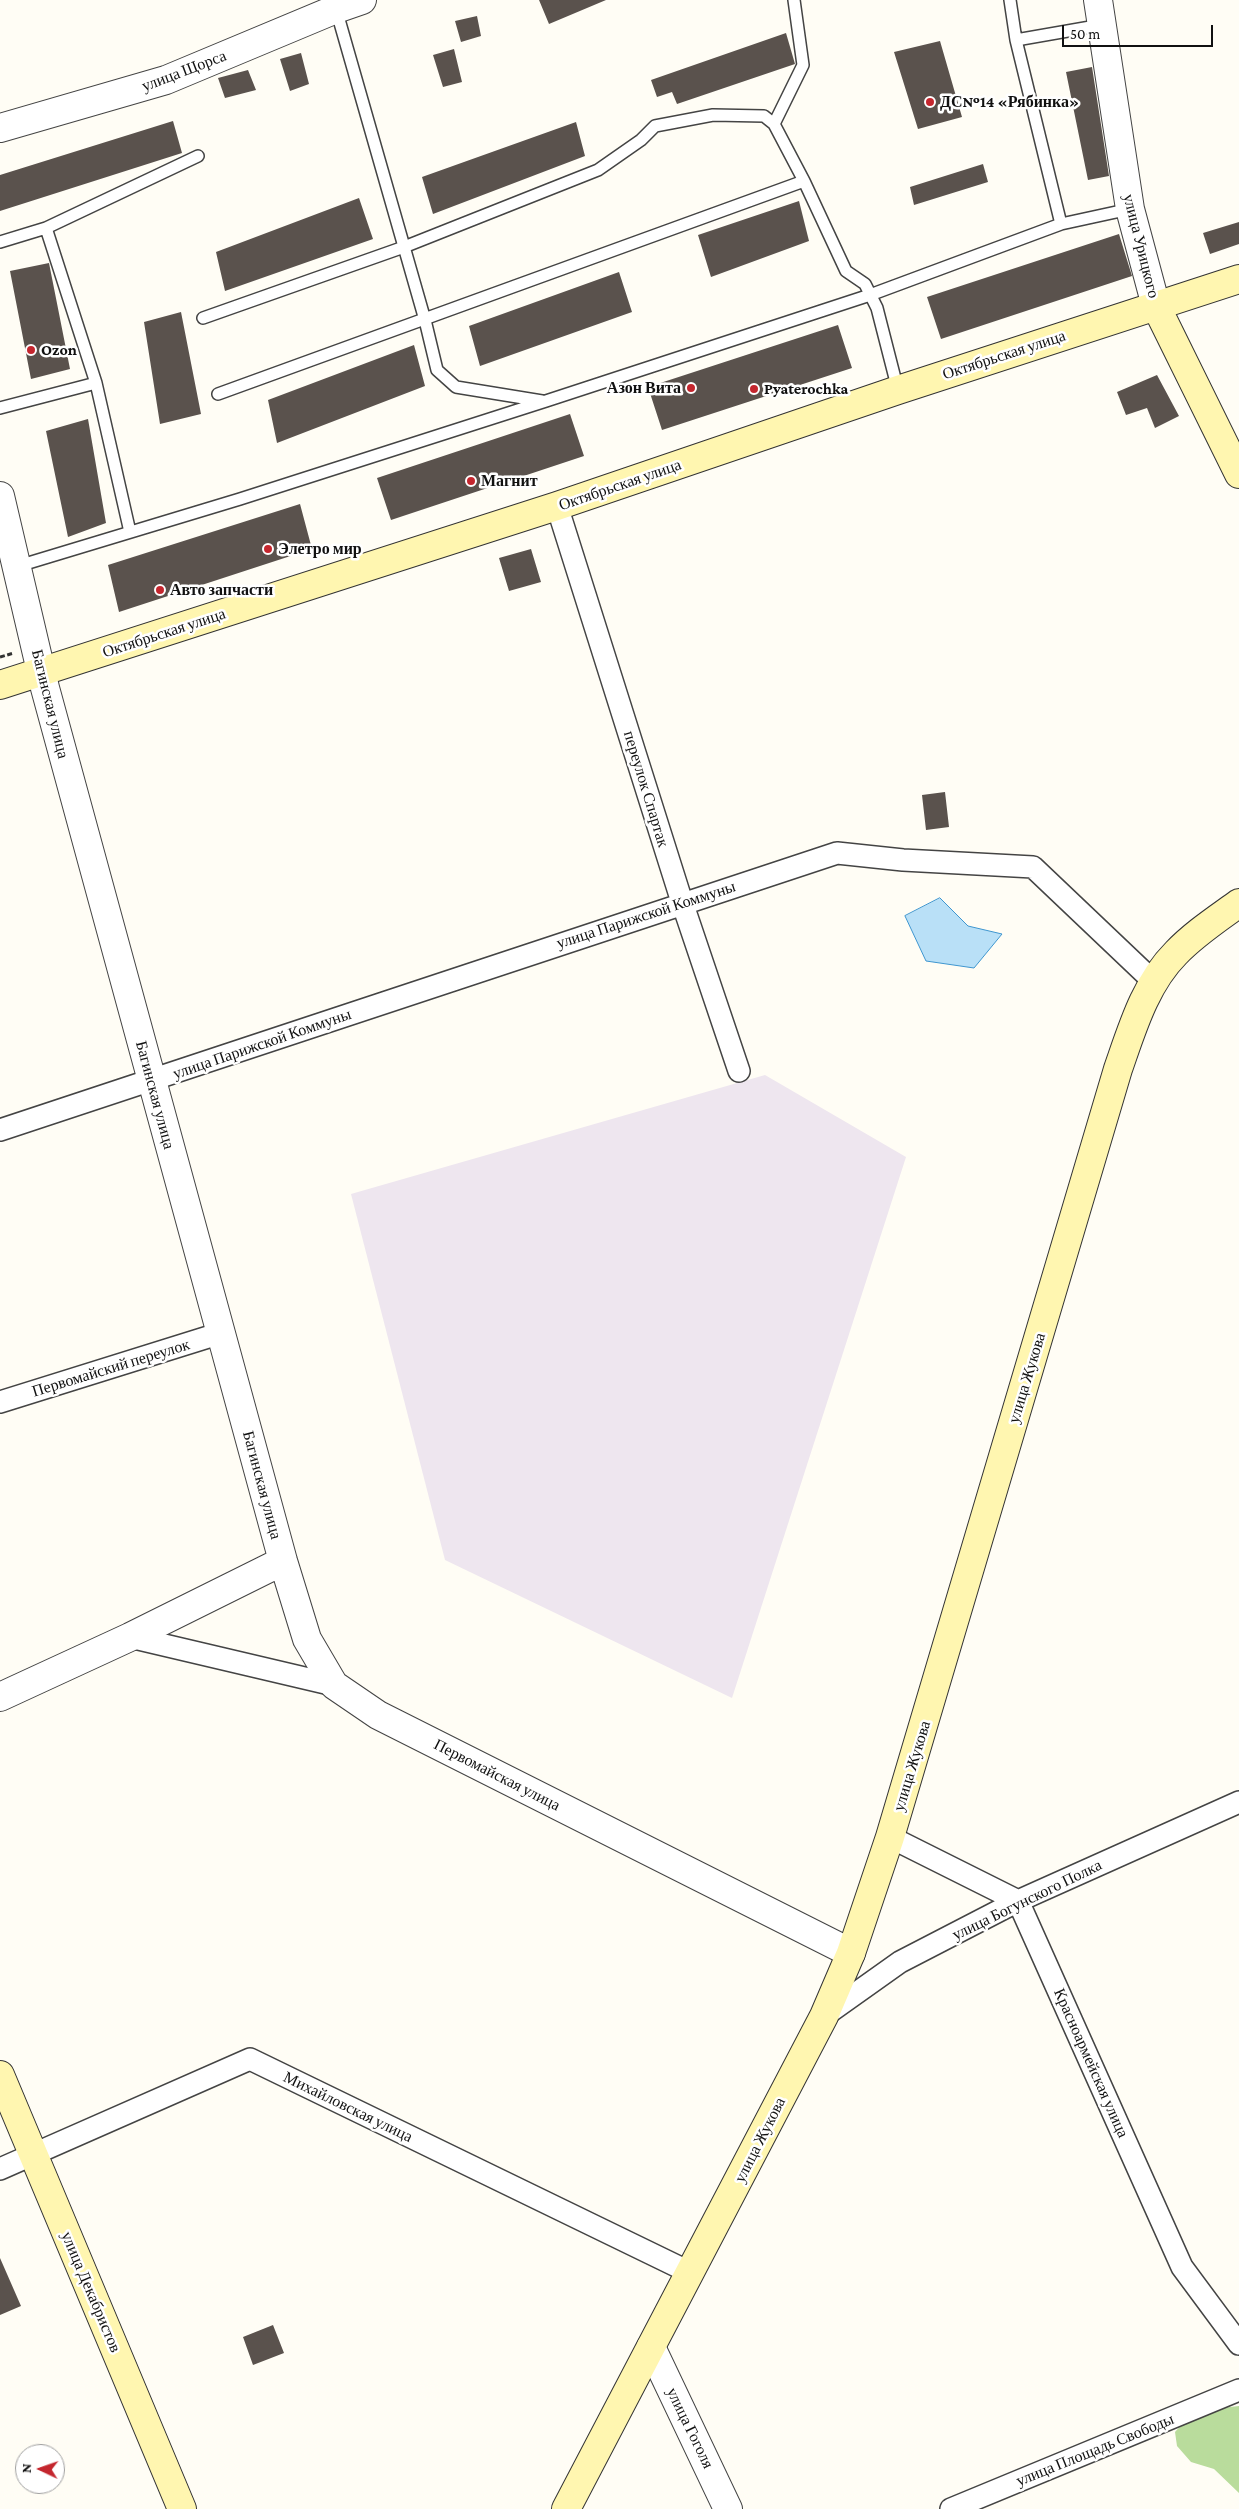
<!DOCTYPE html>
<html>
<head>
<meta charset="utf-8">
<style>
  body { margin:0 }
  #map { position:relative; width:1239px; height:2509px; overflow:hidden; background:#fffdf5; font-family:"Crimson Pro",serif }
  canvas { display:block }
  .north { position:absolute; left:15px; top:2444px; width:50px; height:50px; box-sizing:border-box; background:#fff; border:1px solid #a0a0a0; border-radius:50%; rotate:273deg; font-size:14px; font-weight:700; line-height:20px; text-align:center; color:#111 }
  .north::after { content:''; display:block; margin:auto; width:18px; height:22px; background:#c4262e; clip-path:polygon(50% 0,100% 100%,50% 72%,0 100%) }
  .scale { position:absolute; left:1062px; top:25px; width:151px; height:22px; box-sizing:border-box; border:2px solid #111; border-top:0; padding-left:6px; font-size:15px; line-height:18px; white-space:nowrap; color:#111; -webkit-text-stroke:4px #fff; paint-order:stroke }
</style>
</head>
<body>
<div id="map">
<canvas width="1239" height="2509"></canvas>
<div class="north">N</div>
<div class="scale">50 m</div>
</div>
<script>
const ctx = document.querySelector('canvas').getContext('2d');
ctx.lineJoin = 'round';
function paint(path, color) {
  ctx.fillStyle = color;
  ctx.fill(path, 'evenodd');
}
function strokePath(path, color, width, dash) {
  ctx.strokeStyle = color;
  ctx.lineWidth = width;
  ctx.lineCap = dash ? 'butt' : 'round';
  ctx.setLineDash(dash || []);
  ctx.stroke(path);
}
function write(font, color, halo, rows, align = 'center') {
  ctx.font = font + ' "Crimson Pro",serif';
  ctx.lineWidth = 5;
  ctx.setLineDash([]);
  ctx.textBaseline = 'middle';
  ctx.strokeStyle = halo;
  ctx.fillStyle = color;
  for (const [text, x, y, turn = 0] of rows) {
    ctx.save();
    ctx.translate(x, y);
    ctx.rotate((+turn || 0) * Math.PI / 180);
    ctx.textAlign = isNaN(turn) ? turn : align;
    if (halo) ctx.strokeText(text, 0, 0);
    ctx.fillText(text, 0, 0);
    ctx.restore();
  }
}
paint(new Path2D(`
  M765,1075L906,1157L732,1698L445,1560L351,1194Z`), '#eee6ef');
paint(new Path2D(`
  M1239,2406V2493L1214,2469L1191,2462L1177,2446L1175,2432C1192,2413 1215,2408 1239,2406Z`), '#b9dc9c');
const water = new Path2D(`
  M940,898L968,926L1002,934L974,968L926,961L905,916Z`);
paint(water, '#b9e0f7');
strokePath(water, '#3f96cf', 1);
paint(new Path2D(`
  M539,0H606L549,24Z
  M477,16L481,36L461,42L455,21Z
  M786,33L795,64L677,104L672,92L657,97L651,80Z
  M940,41L962,117L918,129L894,52Z
  M454,49L462,82L443,87L433,55Z
  M301,53L309,84L290,91L280,59Z
  M1092,67L1109,176L1088,180L1066,72Z
  M248,70L256,90L225,98L218,78Z
  M173,121L182,153L0,211V175Z
  M576,122L585,156L433,214L422,177Z
  M983,164L988,182L914,205L910,187Z
  M359,198L373,239L225,291L216,252Z
  M799,201L809,241L711,277L698,235Z
  M1239,222V244L1210,254L1203,233Z
  M1119,234L1132,276L941,339L927,297Z
  M49,263L70,369L31,379L10,271Z
  M619,272L632,312L480,366L469,326Z
  M181,312L201,414L160,424L144,322Z
  M838,325L852,368L662,430L648,387Z
  M414,345L425,386L277,443L268,400Z
  M1157,375L1179,416L1155,428L1147,408L1126,415L1117,392Z
  M570,414L584,456L391,520L377,478Z
  M88,419L106,523L68,537L46,431Z
  M300,504L312,549L119,612L108,565Z
  M531,549L541,582L509,591L499,558Z
  M945,792L949,827L926,830L922,795Z
  M0,2258L21,2306L0,2315Z
  M273,2325L284,2353L253,2365L243,2337Z`), '#5a524d');
const service = new Path2D(`
  M1010,0L1016,40L1061,224
  M336,9L425,320L437,370L456,387L542,401
  M1016,40L1102,25
  M774,124L803,65L794,0
  M46,228L96,383L130,532
  M0,242L46,228L198,156
  M203,318L404,247L598,170L641,140L655,126L713,115L764,116L774,124L804,181L846,271L865,284L877,308L898,390
  M218,394L804,181
  M0,408L96,383
  M15,567L240,499L546,401L870,295L1061,224L1130,209`);
const minor = new Path2D(`
  M557,506L682,902L739,1071
  M0,1130L837,853L903,860L1033,867L1154,982
  M0,1402L221,1333
  M130,1637L334,1685
  M890,1837L1018,1901L1182,2267L1239,2344
  M824,2016L900,1962L1018,1901L1239,1802
  M0,2169L250,2059L691,2273
  M951,2509L1239,2390`);
const tertiary = new Path2D(`
  M1098,0L1130,209L1156,306
  M0,128L166,80L336,9L362,0
  M0,496L45,688L283,1561L307,1639L334,1685L378,1715L851,1953
  M0,1697L130,1637L283,1561
  M651,2347L728,2509`);
const secondary = new Path2D(`
  M1156,306L1239,474
  M0,685L557,506L898,390L1239,279
  M0,2075L182,2509
  M566,2509L824,2016L851,1953L890,1837L1118,1069C1132,1029 1145,984 1176,953C1194,934 1217,919 1239,903`);
strokePath(service, '#444', 14);
strokePath(minor, '#444', 24);
strokePath(tertiary, '#444', 30);
strokePath(secondary, '#333', 30);
strokePath(new Path2D(`
  M0,657L14,653`), '#333', 3, [5, 2.5]);
strokePath(service, '#fff', 11);
strokePath(minor, '#fff', 21);
strokePath(tertiary, '#fff', 28);
strokePath(secondary, '#fff6b0', 28);
for (const [x, y, r, color] of [
  [930,102,5,"#c4262e"],
  [31,350,5,"#c4262e"],
  [691,388,5,"#c4262e"],
  [754,389,5,"#c4262e"],
  [471,481,5,"#c4262e"],
  [268,549,5,"#c4262e"],
  [160,590,5,"#c4262e"]
]) {
  const dot = new Path2D();
  dot.arc(x, y, r, 0, 2 * Math.PI);
  ctx.fillStyle = color;
  ctx.fill(dot);
  strokePath(dot, '#fff', 2);
}
write('16px', '#111', '#fff', [
  ["улица Щорса",184,71,-21],
  ["улица Урицкого",1141,246,76],
  ["Октябрьская улица",1004,355,-18],
  ["Октябрьская улица",620,485,-19],
  ["Октябрьская улица",164,633,-18],
  ["Багинская улица",50,704,76],
  ["переулок Спартак",646,789,73],
  ["улица Парижской Коммуны",646,915,-18],
  ["улица Парижской Коммуны",262,1044,-19],
  ["Багинская улица",155,1095,75],
  ["Первомайский переулок",111,1368,-17],
  ["улица Жукова",1027,1378,-73],
  ["Багинская улица",262,1485,75],
  ["улица Жукова",912,1766,-73],
  ["Первомайская улица",497,1775,27],
  ["улица Богунского Полка",1027,1900,-26],
  ["Красноармейская улица",1091,2063,66],
  ["Михайловская улица",348,2107,26],
  ["улица Жукова",760,2140,-63],
  ["улица Декабристов",91,2292,67],
  ["улица Гоголя",690,2428,64],
  ["улица Площадь Свободы",1095,2450,-22]
]);
write('bold 16px', '#111', '#fff', [
  ["ДС№14 «Рябинка»",940,102],
  ["Ozon",41,350],
  ["Азон Вита",681,388,"right"],
  ["Pyaterochka",764,389],
  ["Магнит",481,481],
  ["Элетро мир",278,549],
  ["Авто запчасти",170,590]
], 'left');
</script>
</body>
</html>
